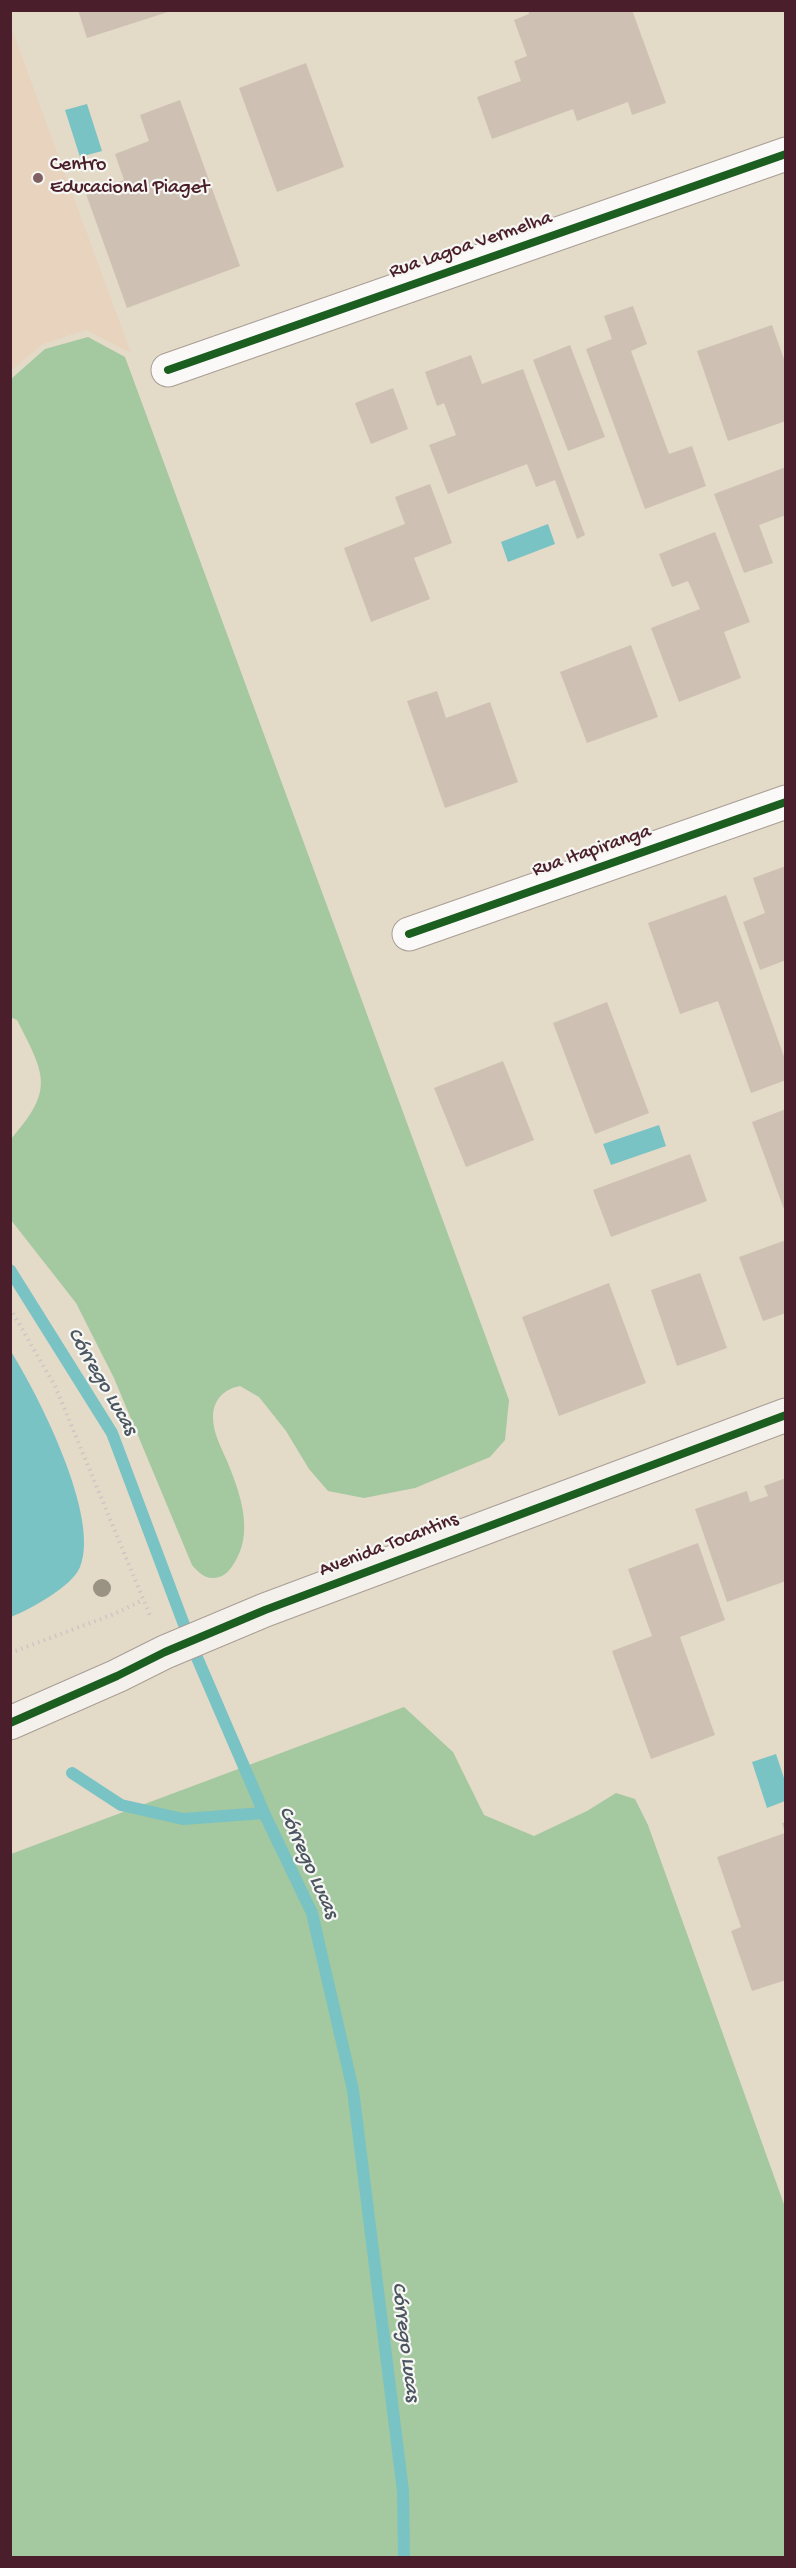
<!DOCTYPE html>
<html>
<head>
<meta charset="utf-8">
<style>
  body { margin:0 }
  #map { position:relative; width:796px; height:2568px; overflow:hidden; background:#e3dac8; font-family:"Gochi Hand",sans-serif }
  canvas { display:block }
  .frame { position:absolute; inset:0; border:12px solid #4a1f2b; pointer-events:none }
</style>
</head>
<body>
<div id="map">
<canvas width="796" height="2568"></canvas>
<div class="frame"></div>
</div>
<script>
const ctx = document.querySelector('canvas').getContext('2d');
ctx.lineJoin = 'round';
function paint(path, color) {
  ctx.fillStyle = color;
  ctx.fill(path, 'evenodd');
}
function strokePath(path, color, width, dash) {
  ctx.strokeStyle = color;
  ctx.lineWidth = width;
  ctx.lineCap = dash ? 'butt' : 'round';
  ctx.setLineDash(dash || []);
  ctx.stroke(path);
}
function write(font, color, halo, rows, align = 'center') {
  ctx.font = font + ' "Gochi Hand",sans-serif';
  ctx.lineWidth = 4.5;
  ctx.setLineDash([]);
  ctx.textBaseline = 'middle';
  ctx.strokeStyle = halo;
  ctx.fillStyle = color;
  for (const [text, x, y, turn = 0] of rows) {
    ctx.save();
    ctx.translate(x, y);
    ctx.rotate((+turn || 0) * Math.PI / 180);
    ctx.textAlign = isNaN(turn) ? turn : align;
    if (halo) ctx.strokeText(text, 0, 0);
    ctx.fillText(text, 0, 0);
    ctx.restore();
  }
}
paint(new Path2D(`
  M11,27L131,353L86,330L43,344L11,370Z`), '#e8d3bf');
paint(new Path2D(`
  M88,337L125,357L509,1400L505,1440L490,1457L415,1488L364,1498L328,1491L309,1469L286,1431L259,1397L240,1386C224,1389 213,1400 213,1417C213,1433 221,1447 227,1461C239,1490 253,1528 237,1558C233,1566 227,1575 219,1577C207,1581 199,1573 192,1565L114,1378L76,1303L11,1220V1139C55,1089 45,1075 17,1020L10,1017L11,379L45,349Z
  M404,1707L453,1752L484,1815L534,1836L587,1811L616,1793L635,1799L648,1825L785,2207V2557H11V1854Z`), '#a4c8a0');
paint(new Path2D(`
  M87,104L102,151L80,157L65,110Z
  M548,524L555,544L508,562L501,542Z
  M659,1125L666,1146L611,1165L603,1144Z
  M10,1350C38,1394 101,1518 80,1567C72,1587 30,1609 11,1617Z
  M776,1754L785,1781V1801L767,1808L752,1762Z`), '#79c3c4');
strokePath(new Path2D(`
  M10,1270L112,1433L192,1646L264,1813L312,1913L353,2090L403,2491L404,2558
  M72,1773L121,1805L183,1819L264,1813`), '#79c3c4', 12);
paint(new Path2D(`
  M78,10H171V11L87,38Z
  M528,10H632L666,103L632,115L628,102L577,121L573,109L492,139L477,97L521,81L514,61L527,56L514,20L529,14Z
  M306,63L344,167L277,192L239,88Z
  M180,100L240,266L127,308L86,194L124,180L115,154L149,141L140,115Z
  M633,306L647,344L631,351L669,454L692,446L706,486L645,509L586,349L612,339L604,316Z
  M772,325L786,365V421L728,441L697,351Z
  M570,345L605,437L568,451L533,360Z
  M471,355L482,384L523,369L585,535L577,539L555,480L536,487L527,464L448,494L429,445L456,435L444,403L437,406L425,372Z
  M393,388L408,429L371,444L355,403Z
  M786,467V515L759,525L773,563L744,573L714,494Z
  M430,484L452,543L414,558L430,599L371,622L344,548L405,524L395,497Z
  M715,532L750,622L724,632L741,678L679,702L651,628L700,609L688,581L672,587L659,554Z
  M631,645L658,717L587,743L560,672Z
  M437,691L446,718L490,702L518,782L445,808L407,701Z
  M786,866V960L760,970L743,922L765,913L753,878Z
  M726,895L786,1062V1080L751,1093L718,1001L680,1014L648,923Z
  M607,1002L649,1113L595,1134L553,1023Z
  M503,1061L534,1140L466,1167L434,1088Z
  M786,1109V1212H785L752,1122Z
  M690,1154L707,1201L611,1237L593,1190Z
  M786,1240V1313L763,1321L739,1257Z
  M700,1273L727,1348L677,1366L651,1290Z
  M609,1283L646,1383L559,1416L522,1317Z
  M786,1478V1581L727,1602L695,1509L747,1491L750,1502L768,1496L764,1486Z
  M698,1543L725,1620L680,1637L715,1735L651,1759L612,1651L652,1636L628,1569Z
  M786,1822V1980L752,1991L731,1931L741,1927L717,1857L785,1833L782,1823Z`), '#cec1b4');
const street = new Path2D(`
  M168,370L786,154
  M409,934L786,802`);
const secondary = new Path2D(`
  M10,1723L117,1676L165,1652L265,1610L786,1415`);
strokePath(street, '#a89d94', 35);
strokePath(secondary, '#a89d94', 35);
strokePath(new Path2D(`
  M10,1308L55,1386L151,1618
  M10,1653L114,1614L143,1600`), '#ccc7c5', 4, [1.5, 4.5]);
strokePath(street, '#fbf9f7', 33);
strokePath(secondary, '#f4f1ec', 33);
strokePath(new Path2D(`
  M168,370L786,154
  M409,934L786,802
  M10,1723L117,1676L165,1652L265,1610L786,1415`), '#1b5e20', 8);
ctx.fillStyle = '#9a9283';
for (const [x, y] of [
  [102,1588]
]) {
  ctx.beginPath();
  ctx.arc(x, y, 9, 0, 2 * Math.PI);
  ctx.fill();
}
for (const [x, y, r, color] of [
  [38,178,6,"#806062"]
]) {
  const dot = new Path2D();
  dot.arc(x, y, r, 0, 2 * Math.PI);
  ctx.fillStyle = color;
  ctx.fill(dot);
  strokePath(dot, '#f6f6f2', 2);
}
write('20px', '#4a1f2b', '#f6f6f2', [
  ["Centro",50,166],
  ["Educacional Piaget",50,189]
], 'left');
write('20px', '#4a1f2b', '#f6f6f2', [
  ["Rua Lagoa Vermelha",471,246,-19],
  ["Rua Itapiranga",592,852,-19],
  ["Avenida Tocantins",389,1546,-21]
]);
write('italic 21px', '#4a5560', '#f6f6f2', [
  ["Córrego Lucas",101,1382,60],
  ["Córrego Lucas",307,1863,66],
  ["Córrego Lucas",404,2342,83]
]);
</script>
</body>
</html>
